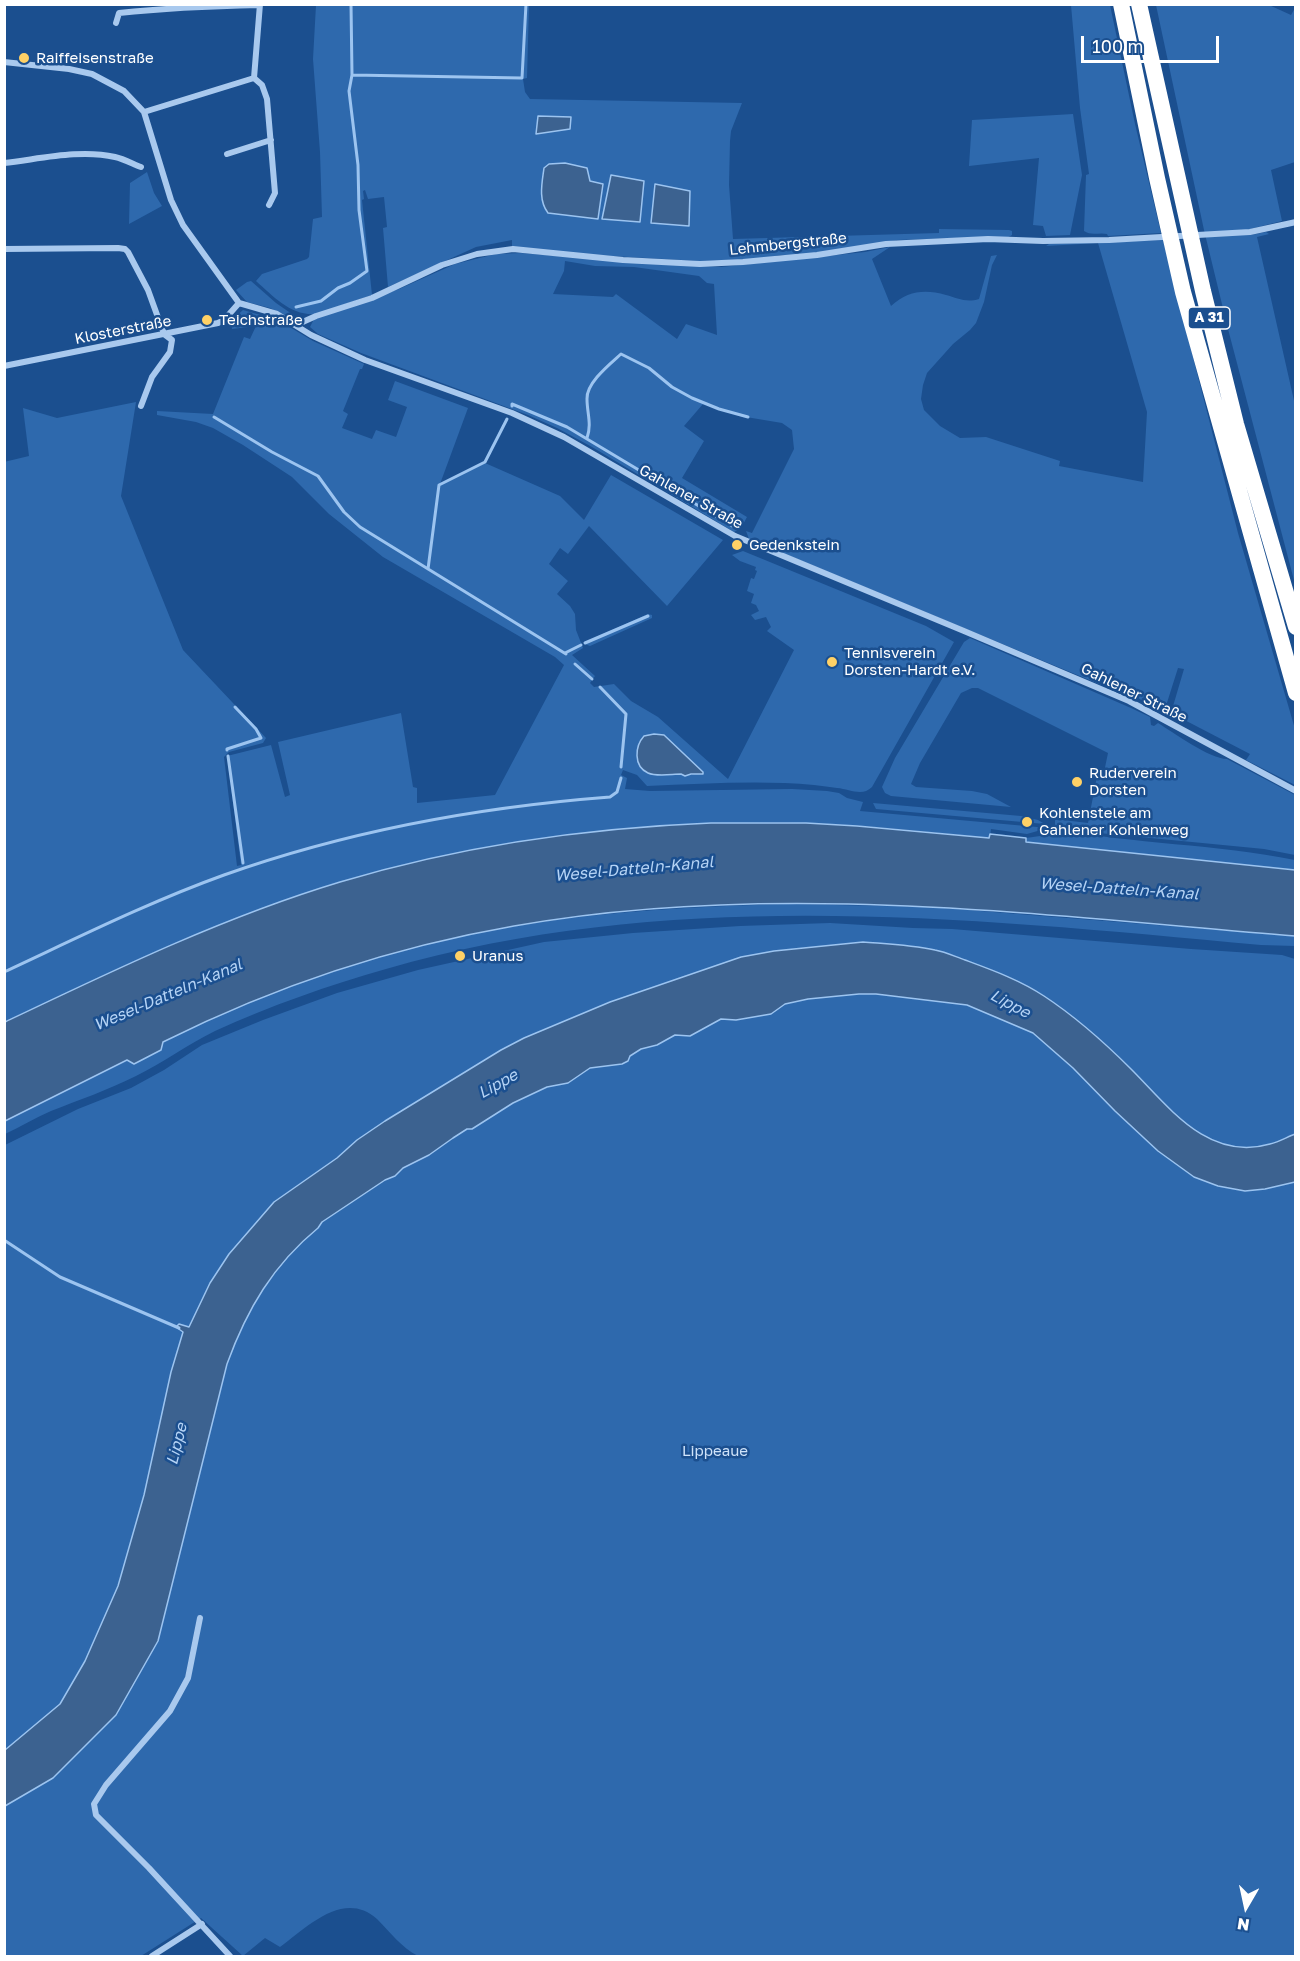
<!DOCTYPE html>
<html>
<head>
<meta charset="utf-8">
<style>
  body { margin:0 }
  #map { position:relative; width:1300px; height:1961px; overflow:hidden; background:#1b4f8f; font-family:"Golos Text",sans-serif }
  canvas { display:block }
  .frame { position:absolute; inset:0; border:6px solid #fff; pointer-events:none }
  .north { position:absolute; left:1216px; top:1877px; width:60px; height:60px; -webkit-text-stroke:4px #1b4f8f; paint-order:stroke; rotate:189deg; font-size:16px; font-weight:700; line-height:24px; text-align:center; color:#fff }
  .north::after { content:''; display:block; margin:auto; width:21px; height:27px; background:#fff; clip-path:polygon(50% 0,100% 100%,50% 72%,0 100%) }
  .scale { position:absolute; left:1081px; top:36px; width:138px; height:27px; box-sizing:border-box; border:3px solid #fff; border-top:0; padding-left:8px; font-size:18px; line-height:21px; white-space:nowrap; color:#fff; -webkit-text-stroke:4px #1b4f8f; paint-order:stroke }
</style>
</head>
<body>
<div id="map">
<canvas width="1300" height="1961"></canvas>
<div class="frame"></div>
<div class="north">N</div>
<div class="scale">100 m</div>
</div>
<script>
const ctx = document.querySelector('canvas').getContext('2d');
ctx.lineJoin = 'round';
function paint(path, color) {
  ctx.fillStyle = color;
  ctx.fill(path, 'evenodd');
}
function strokePath(path, color, width, dash) {
  ctx.strokeStyle = color;
  ctx.lineWidth = width;
  ctx.lineCap = dash ? 'butt' : 'round';
  ctx.setLineDash(dash || []);
  ctx.stroke(path);
}
function write(font, color, halo, rows, align = 'center') {
  ctx.font = font + ' "Golos Text",sans-serif';
  ctx.lineWidth = 5;
  ctx.setLineDash([]);
  ctx.textBaseline = 'middle';
  ctx.strokeStyle = halo;
  ctx.fillStyle = color;
  for (const [text, x, y, turn = 0] of rows) {
    ctx.save();
    ctx.translate(x, y);
    ctx.rotate((+turn || 0) * Math.PI / 180);
    ctx.textAlign = isNaN(turn) ? turn : align;
    if (halo) ctx.strokeText(text, 0, 0);
    ctx.fillText(text, 0, 0);
    ctx.restore();
  }
}
paint(new Path2D(`
  M316,5H529L527,78L523,79L525,92L530,99L742,103L731,131L730,141L729,185L733,239L939,233V229L1009,230L1012,231V235L1007,238L988,237L897,240L803,255H780L760,259L699,261L594,255L512,247V240L476,247L388,287L383,228L387,227L384,197L368,199L365,190L363,191L364,199L362,200L372,295L316,314C291,316 274,297 256,281L262,274L307,259L309,257L313,219L322,217L320,152L313,59Z
  M1071,5H1110L1135,124L1161,233L1108,236L1107,234C1100,232 1091,236 1084,231L1086,175L1089,174L1080,108Z
  M1156,5H1269L1291,15L1295,8V162L1271,170L1282,221L1250,229L1251,235L1266,232L1269,234L1257,237L1295,405V584L1228,329L1204,230Z
  M1073,114L1082,175L1070,235L1046,236L1043,226L1033,225L1039,158L969,166L972,120Z
  M147,172L154,193L162,206L129,224L130,183Z
  M1163,240L1238,533L1295,729V785L1246,760L1250,754L1171,713L1184,669L1178,668L1165,709L1166,710L1163,714L1129,692L1099,684L749,539L746,531L752,533L794,449L792,430L782,423L740,416L703,404L684,426L704,441L682,478L747,517L741,528L734,532L592,447L557,428L528,415L361,353L318,334L310,327L314,319L399,289L455,264L496,254L521,253L656,264L721,267L865,252L890,247L872,259L891,306C908,291 924,289 946,295C957,298 966,303 979,299L991,256L997,255L992,265L984,302L976,323L970,330L953,344L927,373L923,385L921,399L924,410L940,426L960,438L986,437L1060,461L1059,466L1143,482L1147,412L1098,243L1046,246L1049,244ZM565,261L595,266L634,267L699,276L707,283L714,284L717,335L686,324L677,339L616,294L613,297L553,294L564,271Z
  M251,281L276,303L292,314L293,317L286,316L270,308L247,302L236,290L247,282Z
  M243,310L278,320L313,341L364,364L362,369H360L343,411L348,414L342,428L372,439L376,430L396,437L407,407L388,400L395,381L468,408L440,484L485,463L560,496L584,520L611,475L723,540L667,606L589,526L568,554L560,548L549,564L568,581L557,594L570,606L575,614L576,630L583,648L572,655L595,676L590,683L594,687L614,684L631,701L658,717L728,779L794,650L767,631L771,627L766,617L755,620L751,615L759,611L756,605L751,603L754,594L747,591L751,578L754,579L757,571L755,570L756,567L740,561L732,555L743,551L926,626L954,642L872,787C862,797 850,789 837,788C830,787 822,786 814,785C759,780 702,784 647,786L637,775L623,770L621,775L627,778L625,789L650,791L792,789L827,791L839,793L847,798L863,802L860,811L1048,828L1027,834L991,829L990,838C929,832 867,825 806,823C649,820 491,837 340,882C224,917 114,970 5,1022L4,462L29,456L23,408L57,418L136,402L121,496L183,650L266,738L263,743L229,752L224,757L237,866L241,865L227,756L271,745L285,797L290,795L278,742L401,713L413,787L417,788V803L495,795L564,665L555,657L383,557L329,514L292,477L243,445L213,428L196,422L157,415V411L213,414L244,337L250,339L256,326L232,329L231,321ZM649,734L664,735L703,772L685,776L681,774L649,773Z
  M648,614L652,615V618L590,646L585,644V642Z
  M970,638L1131,708L1150,717L1151,725L1154,726L1158,723C1174,733 1210,759 1227,759L1295,795V855L1264,849L1089,832L1055,825V819L1088,823L1097,776L1103,777L1108,753L978,688H972L961,693L920,763L911,784L916,787L972,791L987,794L1011,807L891,796L885,793L882,787L895,758L964,642Z
  M873,803L1021,816L1038,820L1045,824L876,809Z
  M1055,829C1134,844 1216,844 1295,860V870L1026,842V838L1040,836Z
  M788,904L930,907L1295,936V946L1261,945C970,918 672,886 386,969C329,985 270,1006 215,1031C188,1044 163,1063 136,1076C108,1090 79,1100 51,1111C35,1118 20,1127 5,1134V1121L128,1060L134,1063L161,1048L162,1042C273,987 394,946 516,926C606,911 697,906 788,904Z
  M830,923L913,928L952,929L1191,949L1282,955L1295,959V1956H418C401,1947 391,1933 377,1919C344,1889 307,1927 280,1947L265,1938L243,1956L201,1918L141,1956H5V1145L78,1109L131,1088L164,1070L202,1045L263,1020L337,993L418,970L544,942L633,933L740,926Z`), '#2e69ad');
const water = new Path2D(`
  M538,116L571,117L570,129L536,134Z
  M565,163L587,168L590,181L603,184L598,219L548,213C538,200 542,183 544,168L549,164Z
  M611,175L644,181L640,222L602,219Z
  M655,184L690,191L689,226L651,223Z
  M654,734L664,735L703,772V774H691L685,776L681,774C672,774 657,777 648,773C633,766 635,746 644,736Z
  M711,823H806L857,826L989,838L990,834L1026,838V842L1295,870V936C1037,915 772,880 514,926C393,947 273,987 163,1042L161,1050L134,1064L127,1060L5,1121V1022C114,970 224,917 340,882C460,846 586,828 711,823Z
  M863,942C887,944 911,945 935,950C946,952 956,957 965,960C992,970 1020,980 1044,996C1076,1017 1104,1042 1131,1069C1169,1107 1208,1162 1270,1144C1279,1142 1287,1137 1295,1134V1182L1265,1189L1245,1191L1218,1186L1194,1177L1158,1151L1115,1111L1073,1068L1033,1033L967,1005L876,994H859L808,999L785,1004L771,1014L736,1020L721,1019L690,1036L675,1035L657,1045L641,1049L630,1056L628,1061L622,1064L590,1068L568,1083L547,1087L513,1103L472,1129H467L453,1138L429,1155L403,1168L395,1176L385,1180L322,1222L318,1228C273,1265 247,1309 227,1364L158,1641L116,1715L53,1778L5,1806V1750L60,1704L85,1661L118,1586L144,1495L171,1372L183,1332L176,1327L179,1324L189,1327L210,1283L229,1254L274,1202L337,1158L357,1140L385,1121L501,1050L524,1038L610,1002L741,957L774,951Z`);
paint(water, '#3c6290');
strokePath(water, '#9cc4f0', 1.5);
strokePath(new Path2D(`
  M352,75L522,78L526,4
  M296,307L321,301L338,288L350,283L367,271L359,210L358,165L349,91L352,75L351,4
  M252,324L272,323
  M512,406V404L567,427L734,527
  M214,417L272,452L318,476L344,512L360,527L566,654
  M587,438C592,424 587,413 587,399C586,383 610,364 621,354L649,368L672,387L692,398L719,409L748,417
  M428,569L439,485L485,462L507,419
  M585,643L648,616
  M565,653L581,645
  M575,664L592,679
  M600,687L626,714L621,767
  M227,750V749L261,738L256,729L235,707
  M228,756L243,863
  M4,972C77,938 149,902 224,875C348,831 480,807 610,797L617,792L621,778
  M4,1240L60,1277L179,1328`), '#9cc4f0', 3);
strokePath(new Path2D(`
  M116,23L119,13C166,8 213,6 260,5
  M4,62L69,69L92,74L124,91L144,112L171,200L183,225L239,303L277,314L311,335L365,360L512,413L564,437L735,536L964,631L1129,701L1296,791
  M254,78L262,85L267,99L275,193L269,205
  M144,112L254,78L260,4
  M227,154L271,140
  M4,163C40,159 80,149 115,157C124,159 133,164 141,167
  M4,249L118,248L125,249L128,252L148,290L164,334L172,340L170,352L152,377L141,406
  M296,325L316,316L372,298L442,265L477,254L513,249L623,260L700,264L743,262L817,255L886,244L988,239L1043,241L1109,240L1250,232L1296,222
  M4,366L218,323L224,320L239,303
  M200,1618L188,1678L170,1711L106,1785L94,1804L96,1815L149,1868L230,1956
  M152,1956L202,1924`), '#a9c9ee', 6);
strokePath(new Path2D(`
  M1121,4L1157,178L1183,292L1296,693
  M1139,4L1203,291L1236,424L1296,627`), '#fff', 16);
for (const [x, y, r, color] of [
  [24,58,6,"#ffd166"],
  [207,320,6,"#ffd166"],
  [737,545,6,"#ffd166"],
  [832,662,6,"#ffd166"],
  [1077,782,6,"#ffd166"],
  [1027,822,6,"#ffd166"],
  [460,956,6,"#ffd166"]
]) {
  const dot = new Path2D();
  dot.arc(x, y, r, 0, 2 * Math.PI);
  ctx.fillStyle = color;
  ctx.fill(dot);
  strokePath(dot, '#1b4f8f', 2);
}
for (const [x, y, w] of [
  [1209,318,42]
]) {
  const box = new Path2D();
  box.roundRect(x - w / 2, y - 11, w, 22, 4.5);
  ctx.fillStyle = '#1b4f8f';
  ctx.fill(box);
  strokePath(box, '#fff', 1.5);
}
write('bold 14px', '#fff', null, [
  ["A 31",1209,318]
]);
write('15px', '#fff', '#1b4f8f', [
  ["Raiffeisenstraße",36,58],
  ["Teichstraße",219,320],
  ["Gedenkstein",749,545],
  ["Tennisverein",844,653],
  ["Dorsten-Hardt e.V.",844,670],
  ["Ruderverein",1089,773],
  ["Dorsten",1089,790],
  ["Kohlenstele am",1039,813],
  ["Gahlener Kohlenweg",1039,830],
  ["Uranus",472,956]
], 'left');
write('15px', '#fff', '#1b4f8f', [
  ["Lehmbergstraße",788,244,-6],
  ["Klosterstraße",123,330,-11],
  ["Gahlener Straße",691,497,29],
  ["Gahlener Straße",1134,693,26]
]);
write('15px', '#cfe3fa', '#1b4f8f', [
  ["Lippeaue",715,1451]
]);
write('italic 16px', '#b5d3f5', '#1b4f8f', [
  ["Wesel-Datteln-Kanal",634,869,-5],
  ["Wesel-Datteln-Kanal",1119,889,4],
  ["Wesel-Datteln-Kanal",168,995,-23],
  ["Lippe",1010,1004,28],
  ["Lippe",498,1084,-29],
  ["Lippe",177,1444,-76]
]);
</script>
</body>
</html>
